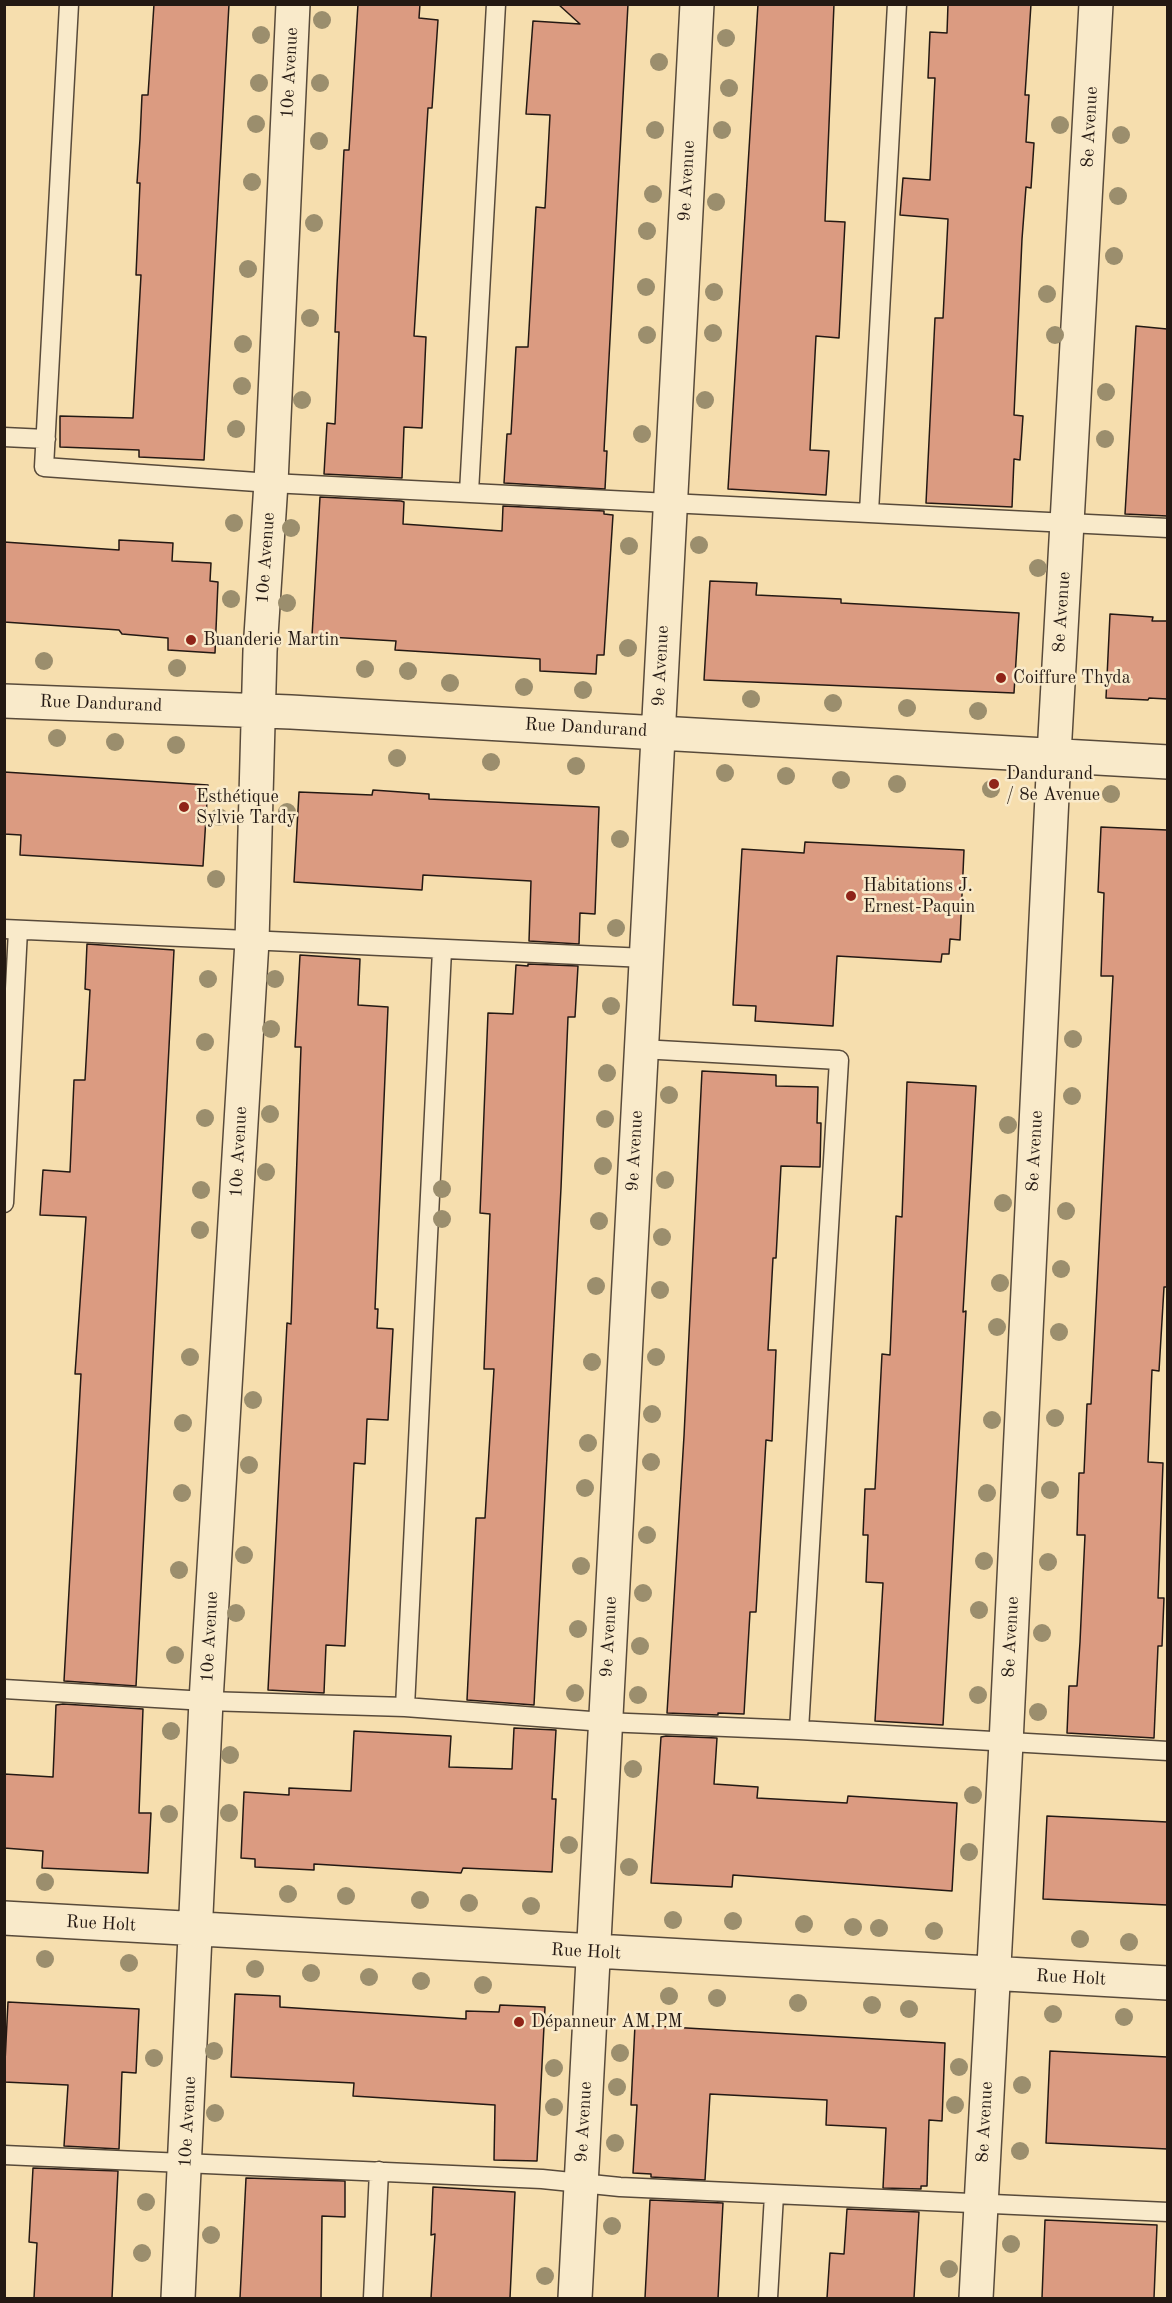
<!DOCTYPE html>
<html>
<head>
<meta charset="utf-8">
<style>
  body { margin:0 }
  #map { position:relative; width:1172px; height:2303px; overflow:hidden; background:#f6deae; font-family:"Old Standard TT",serif }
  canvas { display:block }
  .frame { position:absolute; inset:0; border:6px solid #241913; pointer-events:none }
</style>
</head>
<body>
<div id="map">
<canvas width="1172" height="2303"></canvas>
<div class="frame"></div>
</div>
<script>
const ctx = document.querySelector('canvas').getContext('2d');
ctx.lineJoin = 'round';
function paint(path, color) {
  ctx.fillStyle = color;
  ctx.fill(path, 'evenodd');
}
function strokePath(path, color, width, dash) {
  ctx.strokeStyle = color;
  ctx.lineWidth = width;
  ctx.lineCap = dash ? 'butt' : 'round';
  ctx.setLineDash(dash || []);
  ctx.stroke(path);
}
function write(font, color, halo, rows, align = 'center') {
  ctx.font = font + ' "Old Standard TT",serif';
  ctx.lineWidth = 5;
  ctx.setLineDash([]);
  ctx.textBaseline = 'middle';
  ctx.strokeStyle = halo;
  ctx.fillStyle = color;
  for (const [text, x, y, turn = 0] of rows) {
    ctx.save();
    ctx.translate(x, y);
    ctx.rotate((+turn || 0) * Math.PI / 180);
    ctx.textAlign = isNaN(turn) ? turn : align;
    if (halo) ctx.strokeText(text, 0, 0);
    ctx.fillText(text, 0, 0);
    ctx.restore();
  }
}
const building = new Path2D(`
  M154,4H229L204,460L139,457V450L60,447V416L133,418L141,275H136L140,183H137L140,139L142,95H148Z
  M358,4H420L419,18L438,20L432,108H428L414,336L426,337L422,428L404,427L402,478L324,474L327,423L335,424L339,332H335L337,285L344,150H349Z
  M558,4H628L604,451H607L605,489L504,483L507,434H511L516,347H528L536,207L545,208L550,115L526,114L533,21L580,24Z
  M758,4H834L825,221L845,222L839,338L816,336L810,450L829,451L826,495L728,489Z
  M948,4H1031L1025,95H1029L1026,142L1034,143L1031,188L1026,187L1022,239L1014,415L1023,416L1020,460L1014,459L1012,507L926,503L935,318H943L948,219L900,215L903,178L930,180L935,78H928L930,32L947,33Z
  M1136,326L1167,329V516L1125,514Z
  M320,497L401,501L404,502L403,524L502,531L503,506L604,511V514L613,515L604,655H597L596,674L540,671V659L395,650L396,641L312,636Z
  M119,540L173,543L172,561L211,563L210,581L218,582L215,653L168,650V638L122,634L119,630L4,622V542L119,550Z
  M710,581L757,583L756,595L841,599V603L1019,613L1014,693L704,680Z
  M1110,614L1153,617L1152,621H1167V699L1149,698L1148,700L1106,698Z
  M4,772L208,785L203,866L20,855L21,835L4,834Z
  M373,790L429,794V799L599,807L595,914L580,913L579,944L529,941L531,881L423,875L422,890L294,882L299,792L372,795Z
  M1101,827L1167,830V1287H1164L1159,1371L1152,1370L1148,1462L1163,1463L1158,1598H1164L1162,1646H1158L1154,1738L1067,1733L1069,1686H1077L1080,1642L1085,1535H1077L1079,1473H1084L1087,1404H1091L1113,976H1101L1104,893L1098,892Z
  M805,842L964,850L960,940L950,939L949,954H942L941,962L837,956L833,1026L755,1021L756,1006L733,1005L742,849L804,853Z
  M87,944L174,950L136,1686L64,1681L81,1374H75L86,1217L40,1215L43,1170L70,1172L74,1080H85L90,990L85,989Z
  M300,955L360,959L358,1005L388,1007L375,1309H378L377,1328L393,1329L388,1420L367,1419L365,1464L354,1463L345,1646L326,1645L324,1693L268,1690L287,1323L291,1324L301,1047H295Z
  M528,964L578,966L575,1017H568L561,1188L534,1705L467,1700L476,1518H485L494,1369H484L490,1214L480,1213L488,1013L513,1014L516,965L528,966Z
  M702,1071L776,1075V1086L818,1087L817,1123H821L820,1167L781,1166L776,1258H773L768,1350H776L772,1441L766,1440L756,1612H750L744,1714L718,1713V1715L667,1713L684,1436Z
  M907,1082L976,1086L963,1312L966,1311L943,1725L875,1721L883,1583L866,1582L868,1535H863L865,1489H875L882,1354L890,1355L896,1216L902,1217Z
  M63,1704L143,1709L139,1813H151L148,1873L42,1868L43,1851L4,1848V1774L53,1777L56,1705Z
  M514,1728L556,1730L552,1799H556L552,1872L463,1868L461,1873L314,1864V1870L255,1867V1859L241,1858L244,1792L289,1795V1788L351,1791L354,1731L451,1736L449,1767L512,1769Z
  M666,1736L717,1738L714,1784L758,1787L757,1798L847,1803L848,1796L957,1803L952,1891L733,1875L732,1887L651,1883L661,1737Z
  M1047,1816L1167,1822V1905L1043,1899Z
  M235,1994L280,1996V2007L466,2019V2011L499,2012L500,2005L545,2007L537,2161L494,2160L495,2105L353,2096L354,2083L231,2077Z
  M8,2002L139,2009L136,2073L122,2072L119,2149L64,2146L68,2085L4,2082Z
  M635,2025L945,2043L942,2121L929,2120L927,2186H921V2189L883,2188L886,2128L826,2125L827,2100L710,2094L705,2180L651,2177V2174L633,2173L637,2105H631Z
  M1050,2051L1167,2057V2149L1046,2143Z
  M33,2168L118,2171L112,2298H34L37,2243L29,2242Z
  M246,2178L345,2181V2217L322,2216L321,2298H240Z
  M433,2187L515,2192L510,2298H431L435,2234L431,2235Z
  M650,2200L723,2203L718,2298H645Z
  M847,2209L919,2212L914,2298H827L830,2253L844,2254Z
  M1045,2220L1157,2225L1154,2298H1042Z`);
paint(building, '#db9b81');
strokePath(building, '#241913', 1.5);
const lane = new Path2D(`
  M69,4L44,467L271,483L1168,528
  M4,437L46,439
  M469,492L496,4
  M869,512L897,4
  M4,929L646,958
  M641,1049L839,1060L799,1730
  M4,1203L18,930
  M4,1689L206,1701L405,1707L604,1722L799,1730L1168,1751
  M405,1707L442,950
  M4,2155L542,2179L620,2187L1168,2212
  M373,2298L379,2171
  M768,2298L774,2195`);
const street = new Path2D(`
  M4,701L291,712L1168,762
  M4,1918L1168,1983
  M178,2298L206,1701L252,941L260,651L271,483L293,4
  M575,2298L697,4
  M976,2298L1006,1743L1054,755L1096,4`);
strokePath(lane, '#584a3a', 21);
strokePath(street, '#584a3a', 36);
strokePath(lane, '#f9eaca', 18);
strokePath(street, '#f9eaca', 33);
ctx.fillStyle = '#9b8e6d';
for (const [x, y] of [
  [322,20],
  [261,35],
  [726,38],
  [659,62],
  [259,83],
  [320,83],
  [729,88],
  [256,124],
  [1060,125],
  [655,130],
  [722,130],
  [1121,135],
  [319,141],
  [252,182],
  [653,194],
  [1118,196],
  [716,202],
  [314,223],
  [647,231],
  [1114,256],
  [248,269],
  [646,287],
  [714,292],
  [1047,294],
  [310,318],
  [713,333],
  [647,335],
  [1055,335],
  [243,344],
  [242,386],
  [1106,392],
  [302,400],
  [705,400],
  [236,429],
  [642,434],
  [1105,439],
  [234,523],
  [291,528],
  [699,545],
  [629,546],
  [1038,568],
  [231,599],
  [287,603],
  [628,648],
  [44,661],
  [177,668],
  [365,669],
  [408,671],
  [450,683],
  [524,687],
  [583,690],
  [751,699],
  [833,703],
  [907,708],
  [978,711],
  [57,738],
  [115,742],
  [176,745],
  [397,758],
  [491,762],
  [576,766],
  [725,773],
  [786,776],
  [841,780],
  [897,784],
  [991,789],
  [1111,794],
  [287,812],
  [219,817],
  [620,839],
  [216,879],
  [616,928],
  [208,979],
  [275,979],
  [611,1006],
  [271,1029],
  [1073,1039],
  [205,1042],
  [607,1073],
  [669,1095],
  [1072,1096],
  [270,1114],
  [205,1118],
  [605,1119],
  [1008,1125],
  [603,1166],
  [266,1172],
  [665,1180],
  [442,1189],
  [201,1190],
  [1003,1203],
  [1066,1211],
  [442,1219],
  [599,1221],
  [200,1230],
  [662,1237],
  [1061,1269],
  [1000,1283],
  [596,1286],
  [660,1290],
  [997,1327],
  [1059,1332],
  [190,1357],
  [656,1357],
  [592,1362],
  [253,1400],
  [652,1414],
  [1055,1418],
  [992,1420],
  [183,1423],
  [588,1443],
  [651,1462],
  [249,1465],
  [585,1488],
  [1050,1490],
  [182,1493],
  [987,1493],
  [647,1535],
  [244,1555],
  [984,1561],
  [1048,1562],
  [581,1566],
  [179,1570],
  [643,1593],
  [979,1610],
  [236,1613],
  [578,1629],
  [1042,1633],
  [640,1646],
  [175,1655],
  [575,1693],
  [638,1695],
  [978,1695],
  [1038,1712],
  [171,1731],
  [230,1755],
  [633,1769],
  [973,1795],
  [229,1813],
  [169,1814],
  [569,1845],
  [969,1852],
  [629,1867],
  [45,1882],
  [288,1894],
  [346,1896],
  [420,1900],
  [469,1903],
  [531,1906],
  [673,1920],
  [733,1921],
  [804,1924],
  [853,1927],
  [879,1928],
  [934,1931],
  [1080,1939],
  [1129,1942],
  [45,1959],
  [129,1963],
  [255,1969],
  [311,1973],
  [369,1977],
  [421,1981],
  [483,1985],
  [669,1996],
  [717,1998],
  [798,2003],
  [872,2005],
  [909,2009],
  [1053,2014],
  [1124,2017],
  [214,2051],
  [620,2053],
  [154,2058],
  [959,2067],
  [554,2068],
  [1022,2085],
  [617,2087],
  [955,2105],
  [554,2107],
  [215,2113],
  [615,2143],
  [1020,2151],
  [146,2202],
  [612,2226],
  [211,2235],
  [1011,2244],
  [142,2253],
  [949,2269],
  [545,2276]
]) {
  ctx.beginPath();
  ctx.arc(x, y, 9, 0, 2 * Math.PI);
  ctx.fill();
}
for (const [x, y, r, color] of [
  [191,640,6,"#8f2418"],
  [1001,678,6,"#8f2418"],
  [994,784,6,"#8f2418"],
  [184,807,6,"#8f2418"],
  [851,896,6,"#8f2418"],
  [519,2022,6,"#8f2418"]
]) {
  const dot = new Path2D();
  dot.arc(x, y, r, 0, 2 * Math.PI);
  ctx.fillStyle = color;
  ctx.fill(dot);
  strokePath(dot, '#f9eaca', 2);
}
write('18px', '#241913', '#f9eaca', [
  ["10e Avenue",290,73,-87],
  ["8e Avenue",1090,127,-87],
  ["9e Avenue",687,181,-87],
  ["10e Avenue",266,558,-86],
  ["8e Avenue",1062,612,-86],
  ["9e Avenue",661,666,-87],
  ["Rue Dandurand",101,704,2],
  ["Rue Dandurand",586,728,3],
  ["9e Avenue",635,1151,-87],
  ["8e Avenue",1035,1151,-87],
  ["10e Avenue",239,1152,-87],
  ["10e Avenue",210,1637,-87],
  ["9e Avenue",609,1637,-87],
  ["8e Avenue",1011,1637,-87],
  ["Rue Holt",101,1924,3],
  ["Rue Holt",586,1952,3],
  ["Rue Holt",1071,1978,3],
  ["10e Avenue",188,2122,-87],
  ["9e Avenue",584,2122,-87],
  ["8e Avenue",985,2122,-87]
]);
write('18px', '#241913', '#f9eaca', [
  ["Buanderie Martin",203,640],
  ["Coiffure Thyda",1013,678],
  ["Dandurand",1006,774],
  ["/ 8e Avenue",1006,795],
  ["Esthétique",196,797],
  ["Sylvie Tardy",196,818],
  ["Habitations J.",863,886],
  ["Ernest-Paquin",863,907],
  ["Dépanneur AM PM",531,2022]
], 'left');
</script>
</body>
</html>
